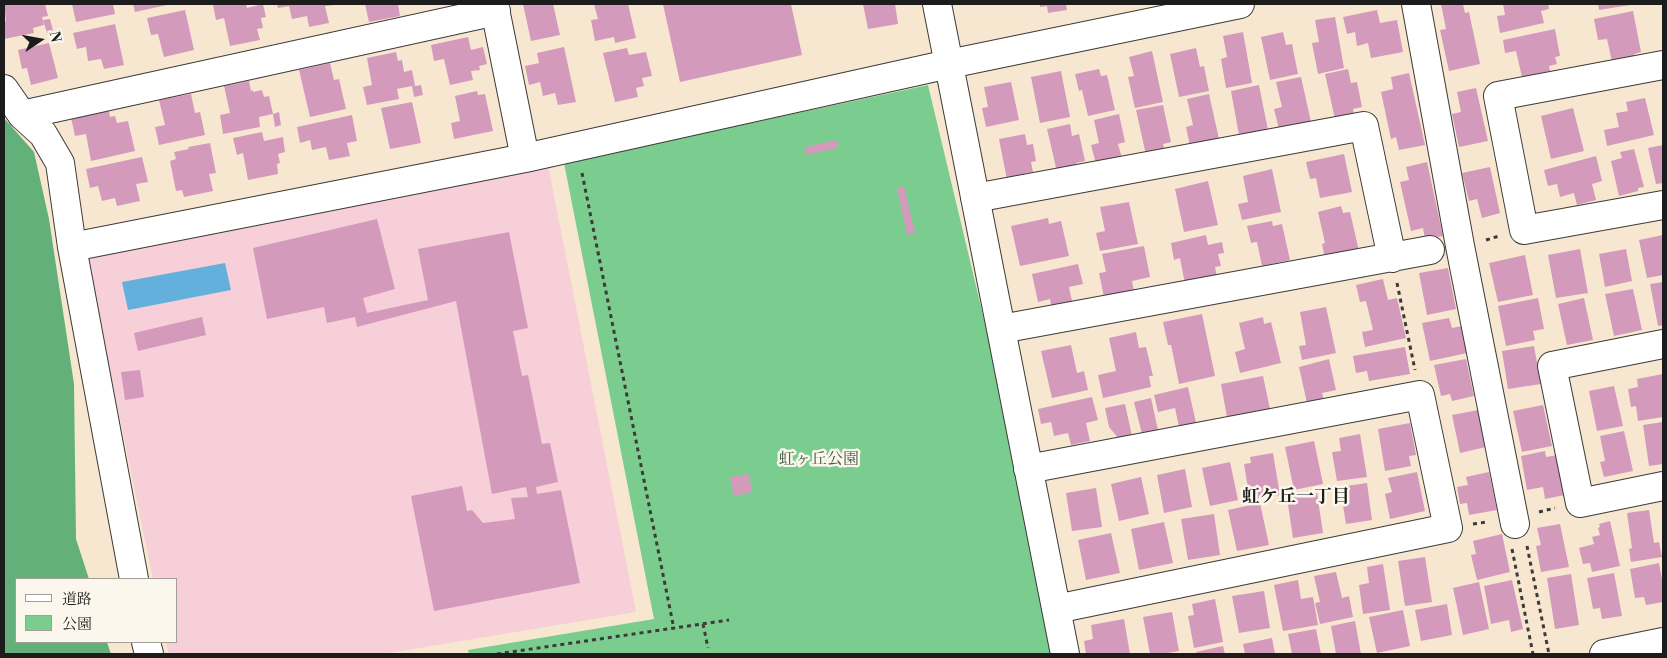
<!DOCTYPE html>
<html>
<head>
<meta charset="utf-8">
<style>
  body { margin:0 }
  #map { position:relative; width:1667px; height:658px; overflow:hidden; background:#f7e7d1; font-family:"Libre Bodoni","Noto Serif JP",serif }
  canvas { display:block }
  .frame { position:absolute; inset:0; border:5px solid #1c1c1c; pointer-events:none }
  .legend { position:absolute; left:15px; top:578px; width:162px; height:65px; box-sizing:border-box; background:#fbf7ec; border:1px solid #a29f99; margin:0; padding:6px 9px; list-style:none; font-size:15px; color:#1c1c1c }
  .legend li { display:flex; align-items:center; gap:10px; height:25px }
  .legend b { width:25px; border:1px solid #a29f99 }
  .north { position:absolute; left:15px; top:15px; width:50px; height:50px; -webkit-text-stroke:4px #fbf7ec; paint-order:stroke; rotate:78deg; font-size:14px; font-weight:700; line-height:20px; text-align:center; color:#1c1c1c }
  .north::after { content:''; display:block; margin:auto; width:18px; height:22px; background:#1c1c1c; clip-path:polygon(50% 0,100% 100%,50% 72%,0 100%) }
</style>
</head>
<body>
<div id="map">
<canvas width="1667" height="658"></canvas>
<div class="frame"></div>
<ul class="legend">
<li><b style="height:6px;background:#fff"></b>道路</li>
<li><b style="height:14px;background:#7acd8f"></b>公園</li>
</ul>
<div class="north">N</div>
</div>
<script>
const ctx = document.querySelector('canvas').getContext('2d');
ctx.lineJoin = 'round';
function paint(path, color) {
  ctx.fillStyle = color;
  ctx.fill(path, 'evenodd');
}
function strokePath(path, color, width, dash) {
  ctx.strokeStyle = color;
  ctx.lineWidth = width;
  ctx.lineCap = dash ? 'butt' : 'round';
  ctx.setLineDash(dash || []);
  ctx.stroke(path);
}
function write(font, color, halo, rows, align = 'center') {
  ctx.font = font + ' "Libre Bodoni","Noto Serif JP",serif';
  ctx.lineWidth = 5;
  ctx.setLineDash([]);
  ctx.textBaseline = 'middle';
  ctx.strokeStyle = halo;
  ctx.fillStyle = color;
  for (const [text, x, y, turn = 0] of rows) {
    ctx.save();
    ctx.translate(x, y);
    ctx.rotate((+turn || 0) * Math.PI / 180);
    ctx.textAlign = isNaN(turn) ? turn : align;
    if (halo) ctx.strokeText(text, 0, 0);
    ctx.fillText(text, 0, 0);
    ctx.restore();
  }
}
paint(new Path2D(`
  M548,165L636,612L383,654H169L166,642H176V579H153L87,259Z`), '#f6cfd8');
paint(new Path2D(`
  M928,85L1064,654H469L468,650L654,619L564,163Z`), '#7acd8f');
paint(new Path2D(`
  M4,118L34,152L49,219L74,384L76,539L89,579H16V642H107L111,654H4Z`), '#63b07a');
paint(new Path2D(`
  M225,263L231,290L128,310L122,282Z`), '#64b0dd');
paint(new Path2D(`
  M4,4H45L48,16L42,17L44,25L33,28L34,33L4,39V22L6,21Z
  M72,4H113L115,14L76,22Z
  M133,4H167V5L135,12Z
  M217,4H246L247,8L263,4L266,17L261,18L263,28L257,29L260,40L230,46L224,18L216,20L213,5Z
  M277,4H334V5L325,6L329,23L309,27L307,16L292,19L289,6L278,8Z
  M365,4H398L400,16L369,22Z
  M523,4H553L560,35L531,41Z
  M594,4H628L636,38L615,43L614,37L595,41L591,20L598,19Z
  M663,4H791L802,55L680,82Z
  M863,4H895L898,24L868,29Z
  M1040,4H1066L1067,10L1048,13L1047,6L1040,7Z
  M1441,4H1463L1465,13L1469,12L1480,64L1449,71L1440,30L1446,29Z
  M1503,4H1548L1549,9L1541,11L1544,23L1500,33L1497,16L1505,15Z
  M1598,4H1630V5L1599,10Z
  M185,10L194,50L164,57L158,34L151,35L147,18Z
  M1377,10L1380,23L1397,20L1403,52L1371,58L1368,43L1357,46L1355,32L1347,34L1343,17Z
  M1633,11L1641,52L1634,54L1636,61L1613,66L1607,39L1598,40L1594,19Z
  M1335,17L1344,68L1318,74L1312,43L1319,42L1315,20Z
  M50,19L53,31L47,33L43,20Z
  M115,24L124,65L104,69L101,59L88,61L86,47L77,49L73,33Z
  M1555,29L1560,56L1555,57L1557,64L1549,66L1550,71L1522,77L1516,51L1505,53L1503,40Z
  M1243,32L1252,83L1226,88L1221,59L1227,57L1223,36Z
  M1283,32L1286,45L1292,44L1298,74L1270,80L1261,37Z
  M468,37L471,50L483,47L487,64L479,66L480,70L471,71L473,80L450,85L444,59L434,61L431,45Z
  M49,43L58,78L31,85L27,68L22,69L18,50Z
  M564,47L576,102L558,105L555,93L543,96L540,82L529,85L525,66L539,63L537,53Z
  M627,48L629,55L646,52L652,76L642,78L644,86L636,88L638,97L615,102L603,53Z
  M1196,48L1200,67L1204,66L1209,91L1179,97L1170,54Z
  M1152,51L1163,102L1135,108L1128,77L1134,76L1129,57Z
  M396,52L398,61L402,60L404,72L412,70L415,86L421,85L423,95L414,97L412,86L397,89L399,99L367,105L363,87L372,85L367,58Z
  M330,63L334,80L339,79L346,109L310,117L299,70Z
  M1099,69L1101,76L1107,75L1115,110L1088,116L1082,90L1079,91L1075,74Z
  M1348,69L1351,83L1357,82L1362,107L1353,109L1354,115L1335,119L1325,74Z
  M1061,71L1070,117L1040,123L1031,77Z
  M1409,73L1425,145L1399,150L1396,137L1391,139L1381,92L1393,89L1391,77Z
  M1301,77L1311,122L1279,129L1274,109L1282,107L1276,82Z
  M249,81L251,91L253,90V92L262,90L264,97L269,96L273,114L259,117L260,127L223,134L220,115L230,113L224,86Z
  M1011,82L1019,120L986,127L982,108L988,107L984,87Z
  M1259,85L1268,130L1239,135L1231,91Z
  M1476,88L1488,141L1459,147L1452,114L1461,112L1457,92Z
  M477,91L478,95L485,94L493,131L454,139L451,123L460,121L455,96Z
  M191,94L195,113L200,112L205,135L159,145L155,127L165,125L159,100Z
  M1209,94L1219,139L1190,146L1186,127L1193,125L1187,99Z
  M1645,98L1654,135L1607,146L1604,130L1619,127L1616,113L1628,111L1626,102Z
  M412,102L421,143L390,149L381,108Z
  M108,105L110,117L115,116L117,123L128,121L135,151L91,161L86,134L75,136L70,113Z
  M1163,105L1171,142L1163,144L1165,151L1146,155L1136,110Z
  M1573,108L1584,151L1551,159L1541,116Z
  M279,112L281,125L275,127L273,114Z
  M1119,114L1125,142L1118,144L1122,158L1096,164L1091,145L1099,143L1094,120Z
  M352,115L357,141L347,143L350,156L329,160L326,147L312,150L310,140L300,143L297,127Z
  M1070,124L1072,136L1079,134L1085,161L1076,163L1077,168L1057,172L1047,129Z
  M262,132L264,141L283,137L285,152L278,154L280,163L277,164L278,174L248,180L243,153L237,155L233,138Z
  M1025,134L1027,145L1033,144L1036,161L1031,162L1033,172L1025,173L1027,181L1008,185L999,139Z
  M837,140L838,148L806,155L805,147Z
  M210,143L216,173L209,174L213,191L184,197L182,190L176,191L170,161L176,159L174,152L189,149L188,147Z
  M1663,145V183L1656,184L1648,148Z
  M1634,149L1644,187L1638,188V191L1619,196L1611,161L1622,158L1620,152Z
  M1344,154L1352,192L1320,198L1316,178L1310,179L1306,162Z
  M1596,156L1602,181L1592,184L1596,200L1577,205L1574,193L1560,197L1557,184L1548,186L1544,170Z
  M142,157L148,182L136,184L140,201L117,206L115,198L102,201L98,186L90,188L86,169Z
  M1427,162L1443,236L1425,239L1423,228L1411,231L1400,182L1409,180L1406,167Z
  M1490,167L1500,213L1482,218L1477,199L1469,201L1462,173Z
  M1272,169L1281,212L1242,220L1238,204L1248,202L1243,176Z
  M1208,181L1218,225L1184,232L1175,189Z
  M904,186L915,233L907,235L897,188Z
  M1129,202L1138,244L1100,251L1096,233L1105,231L1100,207Z
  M1341,206L1343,213L1350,212L1359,251L1325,259L1322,244L1325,243L1318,212Z
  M1048,218L1049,224L1061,221L1069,256L1020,266L1011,226Z
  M377,219L395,289L363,298L367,313L428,300L418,249L509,232L528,328L513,331L522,376L528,375L542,444L550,443L558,482L536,487L537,494L561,490L580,583L434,611L411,496L462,486L467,511L472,510L483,523L515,519L511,498L528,497L526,487L492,494L456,301L357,327L355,317L327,323L324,307L267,319L253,248Z
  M1272,221L1273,226L1282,224L1290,260L1262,266L1257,242L1251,243L1247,226Z
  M1206,235L1208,245L1222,242L1224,253L1218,254L1221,266L1215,267L1217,277L1185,284L1180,258L1174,260L1171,243Z
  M1663,235V275L1647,278L1639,240Z
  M1144,246L1150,277L1132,281L1136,301L1106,307L1099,273L1106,272L1102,254Z
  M1580,249L1588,293L1556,298L1548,255Z
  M1626,249L1632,281L1605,287L1599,254Z
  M1525,255L1533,295L1498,302L1489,263Z
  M1078,264L1083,284L1069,287L1073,306L1052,310L1050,299L1038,302L1032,274Z
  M1448,268L1456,309L1427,315L1419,273Z
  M1383,279L1388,300L1397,298L1406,338L1365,347L1362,332L1373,330L1366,301L1360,302L1356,285Z
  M1663,282V325L1658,326L1650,284Z
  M1633,289L1642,330L1614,336L1605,294Z
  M1538,298L1544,329L1533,331L1535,340L1506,346L1498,306Z
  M1584,298L1593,340L1567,345L1558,304Z
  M1326,307L1336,353L1302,360L1299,346L1306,345L1300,312Z
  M1202,314L1215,376L1179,384L1171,345H1168L1163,322Z
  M202,317L206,335L138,351L134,333Z
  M1263,317L1264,324L1271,322L1281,363L1240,373L1235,352L1245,349L1239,323Z
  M1449,318L1452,328L1462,326L1467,353L1430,361L1422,323Z
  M1136,332L1139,348L1146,347L1153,376H1149L1151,387L1103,398L1098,375L1116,371L1109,338Z
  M1071,345L1077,373L1084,371L1088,390L1052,398L1041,351Z
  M1534,346L1541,384L1508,389L1502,351Z
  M1405,347L1410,374L1369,381L1367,371L1356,373L1353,356Z
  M1329,359L1336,390L1322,393L1324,400L1307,403L1299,367Z
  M1466,359L1474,396L1452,401L1450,394L1441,396L1434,365Z
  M140,370L144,397L125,400L121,372Z
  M1663,374V417L1638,421L1636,406L1631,407L1628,389L1638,387L1637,379Z
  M1263,376L1270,409L1227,417L1221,384Z
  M1614,386L1623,426L1597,431L1589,391Z
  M1188,387L1196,423L1179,427L1175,408L1158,412L1154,395Z
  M1092,397L1098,420L1086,423L1090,441L1071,445L1068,433L1054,436L1051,422L1041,424L1038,409Z
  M1151,398L1158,430L1142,434L1134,402Z
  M1125,404L1132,436L1119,439L1109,427L1105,408Z
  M1543,405L1552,446L1522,452L1513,411Z
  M1478,410L1486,447L1460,453L1452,415Z
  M1663,422V464L1649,466L1643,425Z
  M1410,423L1416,455L1409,456L1411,466L1385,471L1378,429Z
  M1624,431L1633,471L1604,477L1600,462L1605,461L1600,436Z
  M1360,434L1367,477L1337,481L1332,452L1341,451L1339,438Z
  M1314,441L1323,484L1294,490L1285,447Z
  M1545,451L1546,457L1558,455L1565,495L1545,499L1543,487L1527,490L1521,456Z
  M1273,453L1280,495L1250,500L1244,464L1251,463L1250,457Z
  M1230,462L1238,500L1210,506L1202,468Z
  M1185,469L1192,507L1164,513L1157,475Z
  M1417,472L1425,511L1390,519L1385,494L1392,492L1388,478Z
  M1489,472L1497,510L1469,515L1467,503L1460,504L1457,487L1468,485L1466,477Z
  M749,474L752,492L734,496L730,477Z
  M1141,477L1149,514L1119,521L1111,484Z
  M1367,483L1372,520L1346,524L1340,487Z
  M1096,488L1102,527L1072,531L1066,493Z
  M1317,493L1323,533L1293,538L1287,498Z
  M1260,503L1269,545L1237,551L1228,510Z
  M1649,510L1654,543L1659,542L1662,557L1631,562L1629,549L1632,548L1627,513Z
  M1214,514L1220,555L1188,560L1181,519Z
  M1610,521L1620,566L1592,572L1590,563L1583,564L1579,548L1594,544L1592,537L1600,535L1598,528L1600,527L1599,524Z
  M1164,522L1173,563L1139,570L1131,529Z
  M1560,524L1569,567L1541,572L1536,546L1541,545L1537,528Z
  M1111,533L1120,573L1086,580L1078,540Z
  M1502,534L1510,572L1477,580L1471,555L1476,554L1473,541Z
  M1425,557L1432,602L1405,606L1398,561Z
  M1659,563L1663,585V602L1646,605L1644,597L1635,598L1630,569Z
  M1383,564L1390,610L1363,614L1359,585L1369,583L1367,567Z
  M1336,572L1342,598L1349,596L1353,617L1320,624L1315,603L1320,602L1314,576Z
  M1614,573L1622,616L1602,619L1600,608L1593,609L1587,578Z
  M1571,574L1579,625L1555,629L1547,578Z
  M1298,580L1301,599L1313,597L1318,625L1283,631L1274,585Z
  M1512,580L1523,629L1511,632L1509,620L1491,624L1484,586Z
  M1479,582L1489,629L1463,635L1453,588Z
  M1264,591L1270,628L1239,633L1232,596Z
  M1215,599L1223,642L1194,648L1188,616L1194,615L1192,604Z
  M1447,604L1452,635L1421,641L1415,610Z
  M1403,610L1410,646L1377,653L1369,617Z
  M1172,612L1179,651L1162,654H1150L1143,617Z
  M1124,619L1130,654H1086L1084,641L1093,639L1091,625Z
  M1355,621L1361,654H1336L1331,626Z
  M1316,629L1321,654H1292L1288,634Z
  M1272,638L1275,654H1245L1243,644Z
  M1223,646L1225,654H1197L1196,652Z`), '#d49abc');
const minor = new Path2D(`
  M494,4L525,158
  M937,4L1065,654
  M1416,4L1460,246L1515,524
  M1663,65L1498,96L1524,230L1663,205
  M4,89L22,115L43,134L60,163L72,247L134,579
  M22,115L496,11
  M975,198L1364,126L1392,258
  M72,247L525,158L949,64L1240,4
  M1001,329L1430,250
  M1663,344L1552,366L1580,503L1663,486
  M1028,469L1420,395L1448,528L1056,609
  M146,642L149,654
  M1604,654L1663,642`);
strokePath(minor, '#3d3a37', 30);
strokePath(new Path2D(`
  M582,173L674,629
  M1486,240L1499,236
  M1397,283L1415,370
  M1539,512L1555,508
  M1473,524L1487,522
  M1527,546L1549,654
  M1512,549L1533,654
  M703,624L708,648
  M497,654L729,620`), '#3d3a37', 3, [4, 4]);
strokePath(minor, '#fff', 28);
write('16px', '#3d5a44', '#fbf7ec', [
  ["虹ヶ丘公園",819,460]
]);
write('bold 18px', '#1c1c1c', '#fbf7ec', [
  ["虹ケ丘一丁目",1296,498]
]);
</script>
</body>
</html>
